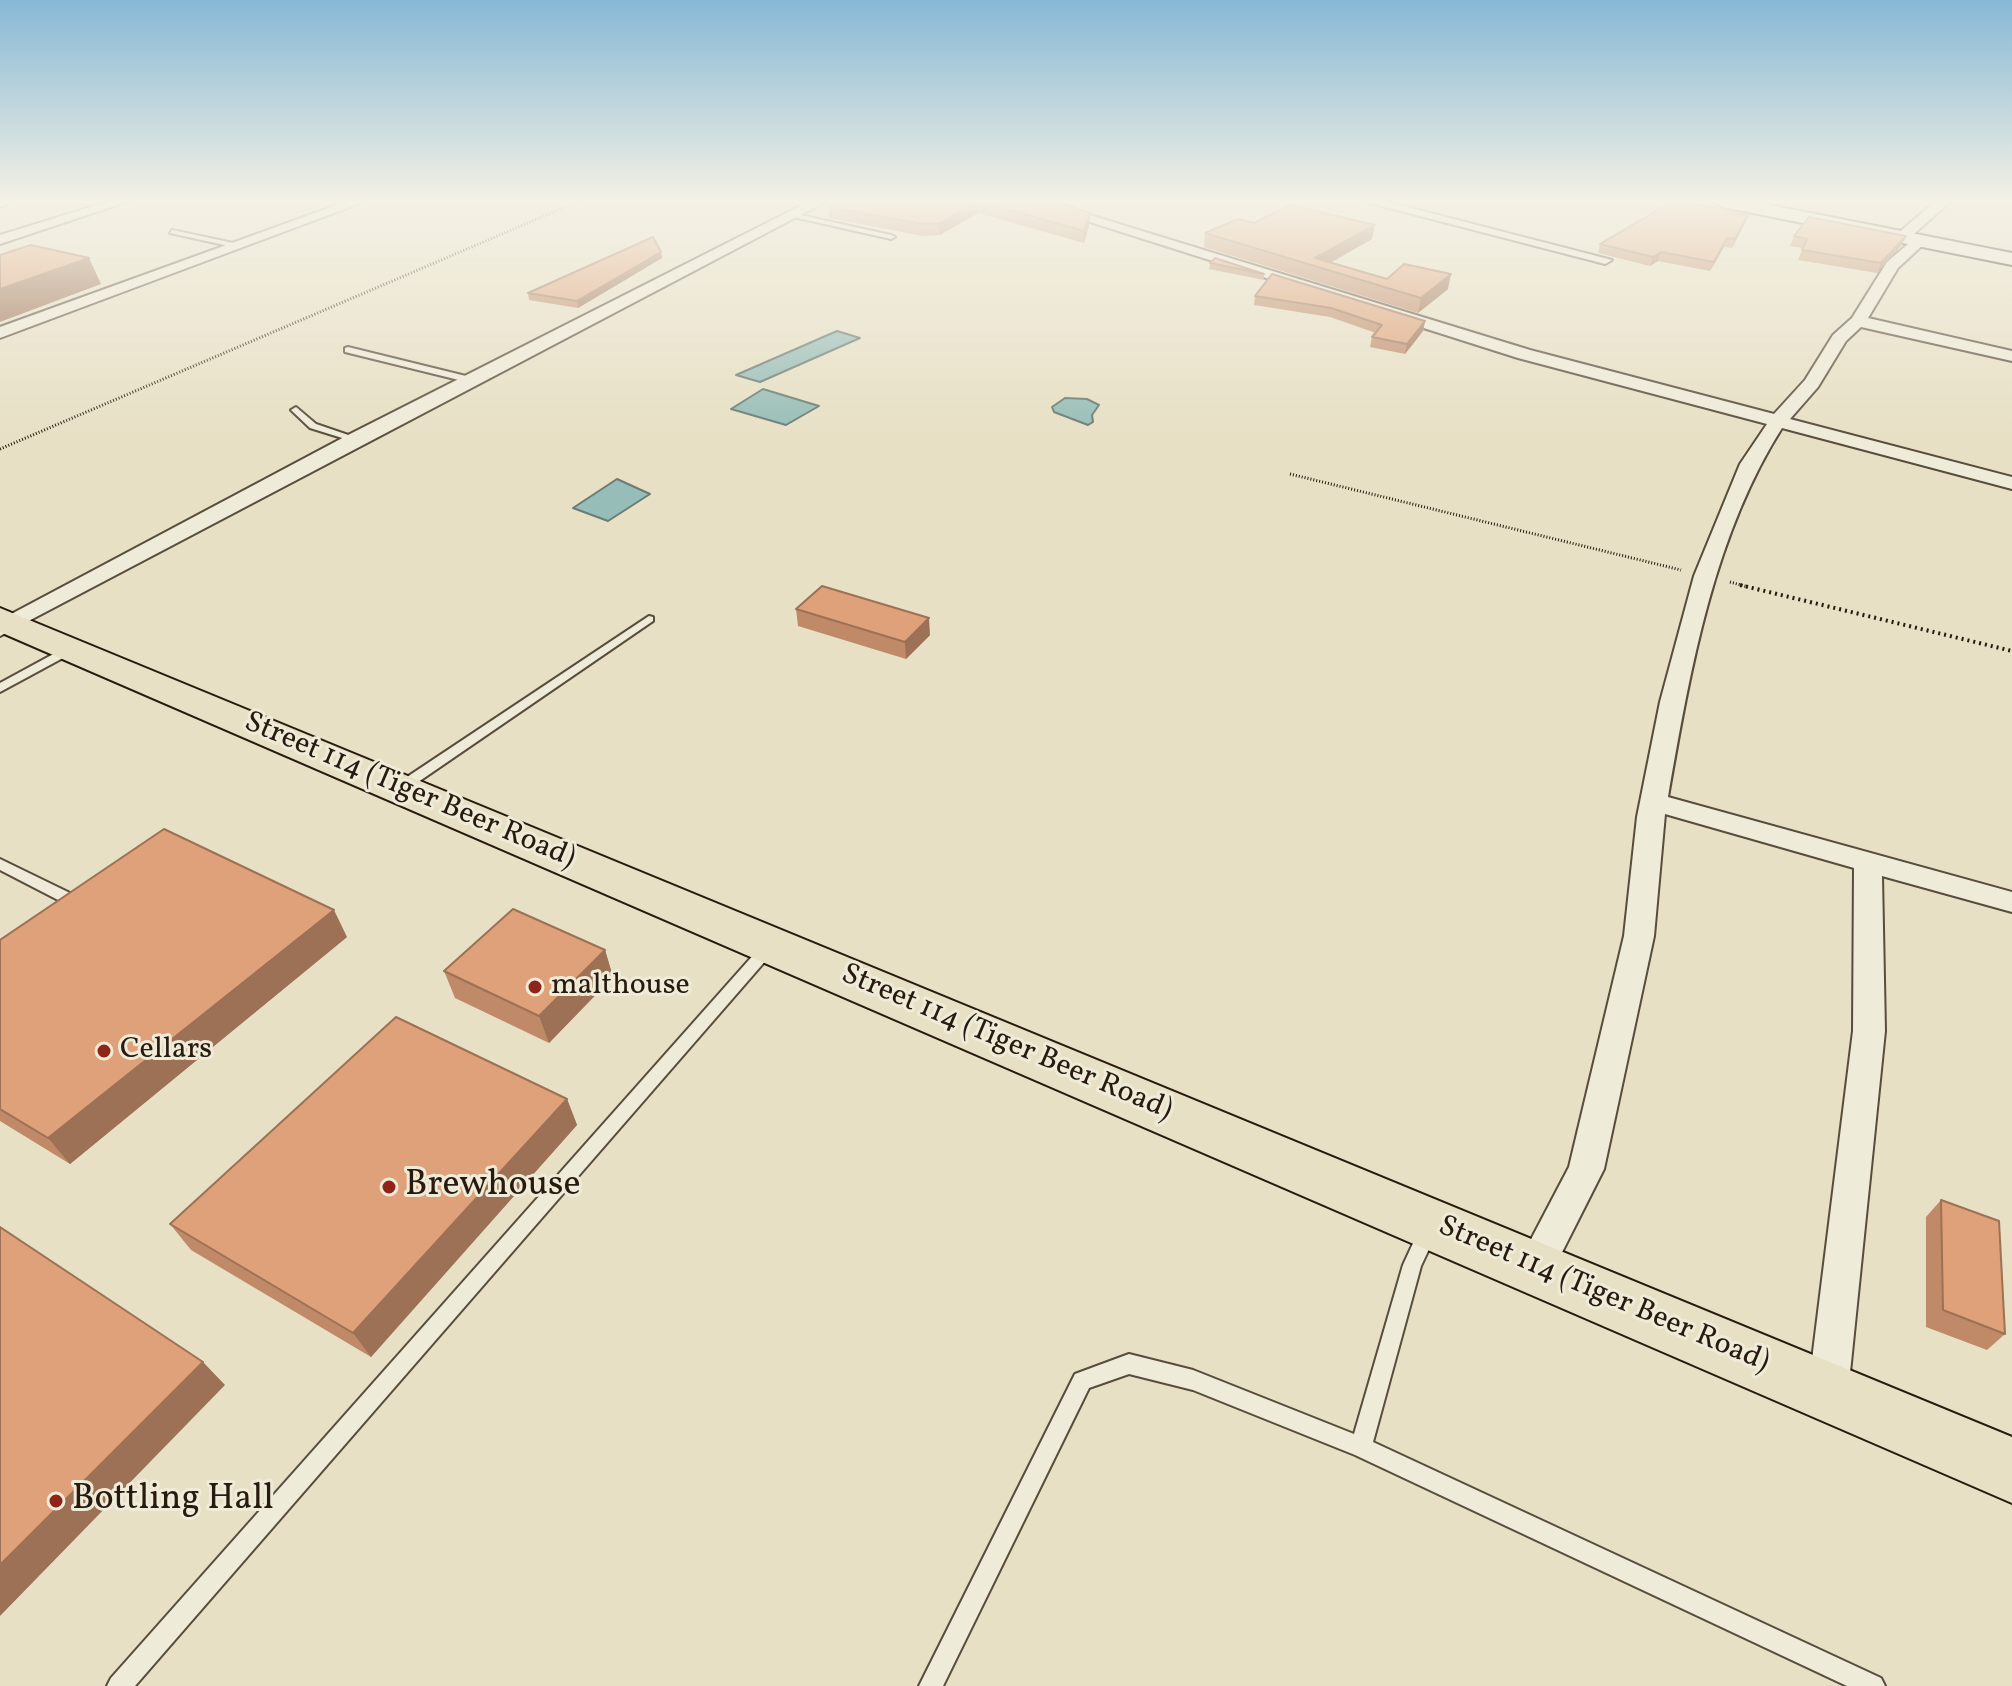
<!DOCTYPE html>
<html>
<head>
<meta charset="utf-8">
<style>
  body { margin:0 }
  canvas { display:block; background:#e7e0c5 }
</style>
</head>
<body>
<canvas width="2012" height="1686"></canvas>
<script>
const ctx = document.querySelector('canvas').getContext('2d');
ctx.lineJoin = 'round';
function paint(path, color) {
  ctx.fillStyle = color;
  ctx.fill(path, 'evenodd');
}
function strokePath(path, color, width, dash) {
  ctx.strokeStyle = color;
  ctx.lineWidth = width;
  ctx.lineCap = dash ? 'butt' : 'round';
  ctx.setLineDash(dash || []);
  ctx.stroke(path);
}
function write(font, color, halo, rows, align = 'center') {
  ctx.font = font + ' Vollkorn,serif';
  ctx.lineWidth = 6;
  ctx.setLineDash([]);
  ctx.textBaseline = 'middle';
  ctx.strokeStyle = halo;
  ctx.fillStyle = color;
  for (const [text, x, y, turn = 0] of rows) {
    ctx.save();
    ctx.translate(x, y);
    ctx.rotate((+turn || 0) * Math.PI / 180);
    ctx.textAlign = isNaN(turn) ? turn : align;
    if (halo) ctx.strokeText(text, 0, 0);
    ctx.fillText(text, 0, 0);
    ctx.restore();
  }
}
const water = new Path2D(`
  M837,331L860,338L760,382L736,375Z
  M763,389L819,406L786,425L731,409Z
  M1065,398L1087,399L1099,405L1092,415L1093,422L1088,425L1054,412L1052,407Z
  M617,479L650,494L608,521L573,508Z`);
paint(water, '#97bdb8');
strokePath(water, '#6b7c74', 2);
const lane = new Path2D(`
  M791,213L891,235L895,237L891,239L789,216Z
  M172,230L238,244L242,246L238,248L170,233Z
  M348,347L474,378L475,380L471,383L345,352V348Z
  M296,407L316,424L360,439L355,442L310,428L291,410Z
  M649,616L653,617V621L405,791H395L393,788L395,785Z
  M70,645L76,649L74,652L0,692V683Z
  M0,859L72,894L74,898L72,902H62L0,870Z
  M769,941L774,943L777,947L774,951L135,1686H107L111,1678L764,943Z
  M1428,1224L1435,1226L1437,1232L1421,1266L1373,1442L1881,1678L1885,1686H1847L1355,1455L1193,1390L1129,1374L1089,1388L943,1686H919L1075,1374L1129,1354L1193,1370L1354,1434L1403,1265L1421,1226Z`);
const street = new Path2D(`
  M0,201H15L0,207Z
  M110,201H129L0,244V235Z
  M348,201H366L0,338V327Z
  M810,201H827L0,636V620L348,435Z
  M1024,201H1044L1530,350L1774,414L1805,380L1833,335L1852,318L1887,262L1914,239L1926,242L1898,268L1868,318L2012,351V361L1861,327L1846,341L1818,387L1790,419L2012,477V489L1782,428C1713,537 1690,671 1668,797L2012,892V912L1882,876L1885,1031L1848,1392L1842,1406L1828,1412L1814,1406L1808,1392L1853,1031L1854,868L1665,814L1654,936L1604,1169L1548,1280L1535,1285L1522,1280L1516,1268L1569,1167L1624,936L1637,817L1660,702L1694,576L1740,464L1767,424L1518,358Z
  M1362,201H1384L1612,260L1605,264Z
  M1936,201H1951L1906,241H1896V235Z`);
const secondary = new Path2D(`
  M1713,201H1750L2012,253V265L1723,207Z`);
const primary = new Path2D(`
  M0,608L2012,1437V1503L0,632Z`);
strokePath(lane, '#584c3c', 4);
strokePath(street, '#584c3c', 4);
strokePath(secondary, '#281a0e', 4);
strokePath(primary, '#281a0e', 4);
strokePath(new Path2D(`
  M0,449L579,201
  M1290,474L1681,570
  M1730,582L1748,587`), '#281a0e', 3, [1, 2]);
strokePath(new Path2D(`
  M1740,585L2012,651`), '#281a0e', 4, [2, 4]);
paint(lane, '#efebd9');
paint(street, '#efebd9');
paint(secondary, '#efebd9');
paint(primary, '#e7e0c5');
paint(new Path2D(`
  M840,201H1054L1089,225L1084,243L978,213L940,235L923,236L829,218L828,207Z
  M1254,223L1372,239L1330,263L1387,279L1448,289L1418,313L1204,247L1205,233Z
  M1745,223L1732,248L1724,247L1710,271L1658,261L1650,266L1598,253L1600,244Z
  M1794,236L1901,246L1877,273L1798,260L1803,248L1790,246Z
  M661,252L662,258L578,308L529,300L528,293Z
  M1210,263L1264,274V280L1209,269Z
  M1255,296L1425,321L1423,331L1405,354L1370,347L1372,337L1376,333L1330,317L1254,305Z
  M796,609L930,635L906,659L798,626Z
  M347,937L70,1164L0,1121V940Z
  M605,950L613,977L549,1043L455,998L444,971Z
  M567,1099L577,1125L371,1357L191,1250L170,1224Z
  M1941,1200L2005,1334L1987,1350L1926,1327V1217Z`), '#c08a68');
paint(new Path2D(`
  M978,201V213L940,235L939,224Z
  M1090,213L1089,225L1084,243V231Z
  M1748,215L1745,223L1732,248L1735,239Z
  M1375,225L1372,239L1321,268L1315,258Z
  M1906,236L1901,246L1877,273L1881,263Z
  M1727,238L1724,247L1710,271L1714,262Z
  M661,252L662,258L578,308L577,301Z
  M1661,252L1658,261L1650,266L1653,257Z
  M89,258L101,284L0,322V289Z
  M1451,274L1448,289L1418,313L1421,298Z
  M1425,321L1423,331L1405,354L1407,344Z
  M929,618L930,635L906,659L905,642Z
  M334,910L347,937L70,1164L48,1138Z
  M605,950L613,977L549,1043L539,1016Z
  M567,1099L577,1125L371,1357L353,1333Z
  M203,1362L225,1385L0,1616V1565Z`), '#9c7155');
const building = new Path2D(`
  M840,201H1054L1090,213L1084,231L978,201L939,224H923L828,207Z
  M1673,201H1684L1748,215L1735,239L1727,238L1714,262L1661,252L1653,257L1600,244Z
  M1290,205L1375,225L1315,258L1387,279L1404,264L1451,274L1421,298L1205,233L1238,219L1254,223Z
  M1809,217L1906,236L1881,263L1802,250L1807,239L1794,236Z
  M653,237L661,252L577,301L528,293Z
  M31,245L89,258L0,289V255Z
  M1215,258L1264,274L1210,263Z
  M1272,274L1425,321L1407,344L1372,337L1382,325L1331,308L1255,296Z
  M822,586L929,618L905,642L796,609Z
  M164,829L334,910L48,1138L0,1109V940Z
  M513,909L605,950L539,1016L444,971Z
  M396,1017L567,1099L353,1333L170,1224Z
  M1941,1200L1999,1221L2005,1334L1943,1310Z
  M0,1227L203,1362L0,1565Z`);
paint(building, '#dfa179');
strokePath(building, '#9c7155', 2);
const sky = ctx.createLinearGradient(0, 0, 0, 437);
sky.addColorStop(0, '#87b8d5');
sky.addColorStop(0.46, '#f4f1e5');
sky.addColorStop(1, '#f4f1e500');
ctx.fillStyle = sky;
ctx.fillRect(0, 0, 2012, 437);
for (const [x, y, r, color] of [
  [535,987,8,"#8f2418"],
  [104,1051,8,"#8f2418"],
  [389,1187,8,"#8f2418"],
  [56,1501,8,"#8f2418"]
]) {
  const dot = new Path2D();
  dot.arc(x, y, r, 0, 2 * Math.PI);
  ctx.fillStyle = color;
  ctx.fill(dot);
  strokePath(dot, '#efebd9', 3);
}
write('30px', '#281a0e', '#efebd9', [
  ["Street 114 (Tiger Beer Road)",409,792,23],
  ["Street 114 (Tiger Beer Road)",1006,1044,23],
  ["Street 114 (Tiger Beer Road)",1603,1296,23]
]);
write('30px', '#281a0e', '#efebd9', [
  ["malthouse",551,987],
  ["Cellars",120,1051]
], 'left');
write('36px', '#281a0e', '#efebd9', [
  ["Brewhouse",405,1187],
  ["Bottling Hall",72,1501]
], 'left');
</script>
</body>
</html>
